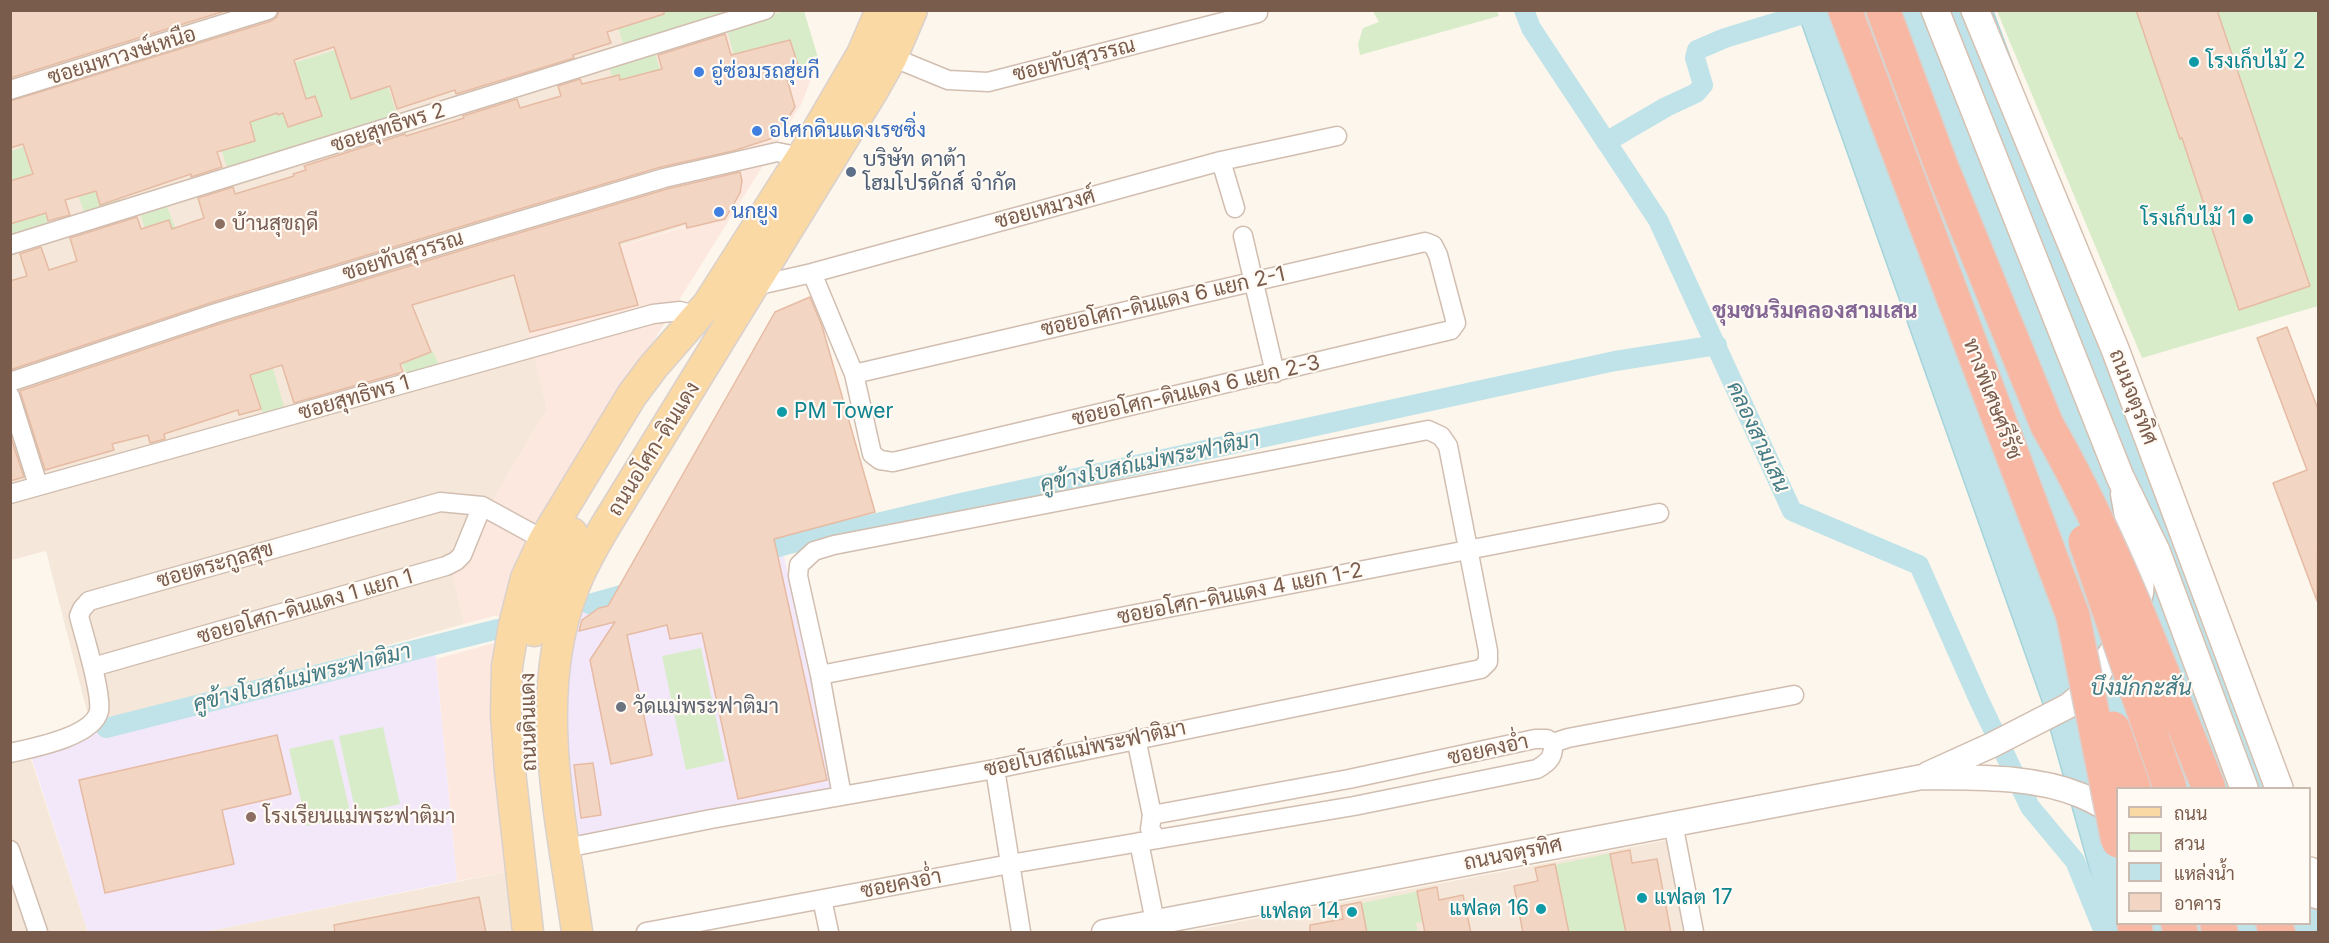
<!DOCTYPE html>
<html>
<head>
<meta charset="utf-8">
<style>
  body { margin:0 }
  #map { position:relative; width:2329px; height:943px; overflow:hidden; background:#fdf6ec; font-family:Inter,Sarabun,sans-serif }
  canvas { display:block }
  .frame { position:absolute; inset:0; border:12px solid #7a5c4d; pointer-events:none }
  .legend { position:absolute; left:2116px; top:787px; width:195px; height:138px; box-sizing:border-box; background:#fffaf3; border:2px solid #cabbb1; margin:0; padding:8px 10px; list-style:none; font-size:18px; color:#7a5c4d }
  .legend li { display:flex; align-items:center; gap:12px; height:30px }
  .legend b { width:30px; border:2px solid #cabbb1 }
</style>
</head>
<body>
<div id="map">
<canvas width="2329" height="943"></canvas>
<div class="frame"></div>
<ul class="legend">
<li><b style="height:8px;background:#fbd9a5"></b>ถนน</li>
<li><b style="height:16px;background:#d8ecc9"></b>สวน</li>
<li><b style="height:16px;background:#bfe3e8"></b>แหล่งน้ำ</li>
<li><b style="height:16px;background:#f3d5c3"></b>อาคาร</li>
</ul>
</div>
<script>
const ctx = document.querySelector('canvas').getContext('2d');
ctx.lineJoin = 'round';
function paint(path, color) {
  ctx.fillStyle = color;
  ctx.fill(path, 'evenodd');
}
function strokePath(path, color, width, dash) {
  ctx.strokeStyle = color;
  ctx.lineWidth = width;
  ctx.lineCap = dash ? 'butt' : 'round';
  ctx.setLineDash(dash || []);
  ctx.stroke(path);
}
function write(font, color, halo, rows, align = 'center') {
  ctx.font = font + ' Inter,Sarabun,sans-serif';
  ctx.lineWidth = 4.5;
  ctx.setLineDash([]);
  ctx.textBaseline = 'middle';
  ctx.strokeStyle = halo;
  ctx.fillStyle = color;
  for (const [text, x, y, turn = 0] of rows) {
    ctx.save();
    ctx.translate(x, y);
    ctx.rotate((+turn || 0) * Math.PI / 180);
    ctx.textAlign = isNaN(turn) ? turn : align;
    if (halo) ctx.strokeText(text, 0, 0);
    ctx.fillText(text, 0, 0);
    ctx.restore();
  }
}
paint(new Path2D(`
  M10,11H804L818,58L812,76L723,101L738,151L685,226L517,277L547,409L507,476L453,574L464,624L91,727L46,551L11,560Z
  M29,753L88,932H11V757Z
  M1668,840L1689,932H1185Z
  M506,872L513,932H204Z`), '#f5e8da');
paint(new Path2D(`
  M812,76L802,103L633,374L507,617L494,616L464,624L453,574L507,476L547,409L516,277L685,227L669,170L737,151L722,101Z
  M494,643L506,872L457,881L436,659Z`), '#fde8e0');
paint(new Path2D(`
  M783,552L836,787L580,838L565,745L568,665L582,611Z
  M435,650L457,881L204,932H88L27,744L92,734Z`), '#f3e8fa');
paint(new Path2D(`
  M618,10H727L728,15L624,46L613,12Z
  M1497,10L1499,16L1360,55L1358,44L1363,28L1379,22L1373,11Z
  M785,11H804L818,58L812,76L798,79L787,44L770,45L734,55L727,29Z
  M1997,11H2318V306L2142,358Z
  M339,49L386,81L398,117L228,170L202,91Z
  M654,50L661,73L614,85L609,65Z
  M23,147L49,226L11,238V151Z
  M113,174L121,204L85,215L73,180Z
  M166,204L177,232L149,243L140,212Z
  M433,351L440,368L408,377L401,362Z
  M272,365L285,410L264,416L250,372Z
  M701,648L725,761L686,770L662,656Z
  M383,727L400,804L356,814L339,736Z
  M333,739L351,816L307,826L289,749Z
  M1611,853L1627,932H1568L1554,865Z
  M1419,891L1425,921L1416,923L1418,932H1364L1358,904Z`), '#d8ecc9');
const water = new Path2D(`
  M1797,11H1993L2284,788H2118V924H2310V858L2318,882V932H2107L2044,707Z`);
paint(water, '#bfe3e8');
strokePath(water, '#a5d3da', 1.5);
strokePath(new Path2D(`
  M1524,10L1531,28L1658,220L1792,511L1919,565L1979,700L2030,807L2075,861L2104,932
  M1606,142L1666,107L1696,93L1703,85L1695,58L1697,50L1725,38L1807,13
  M752,555L789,544L961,503L1615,361L1717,345
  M589,604L638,590
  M106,728L498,629`), '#bfe3e8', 20);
const building = new Path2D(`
  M10,10H228L10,78Z
  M279,10H664V14L607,32L611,43L573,55L574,58L456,94L455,90L397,109L390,86L351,99L334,47L294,60L306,99L315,96L322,116L288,127L283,113L278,115L277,113L250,122L255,141L217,152L222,167L191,177V174L100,205L96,191L65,200L70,215L48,221L46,213L10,224V181L33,174L23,144L10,148V101L271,21L277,17Z
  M2136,10H2217L2310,286L2239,310L2182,138L2180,139Z
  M725,34L731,55L790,40L799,68L785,72L795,107L776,137L733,151L661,167L476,222L213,302L10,370V281L27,276L20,254L41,247L49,270L77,261L70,238L137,217L141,229L169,220L172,229L204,218L198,198L233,187L235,194L294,176L293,174L306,170L304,166L405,134L406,136L464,118L463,116L517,99L520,108L561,96L558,86L580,79L582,84L619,75L620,80L662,69L658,55Z
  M740,172L742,181L740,193L725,219L687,228L686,223L619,243L638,305L530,332L514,275L412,305L431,352L400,364L403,372L294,403L282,365L250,375L261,409L239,415L238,410L164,434L165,439L150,443L148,435L112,444L114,450L45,470L20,391L219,324L482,244L667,189Z
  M810,297L822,326L875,512L774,539L827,780L738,799L702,633L670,639L667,625L627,635L652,755L611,764L590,660L615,622L579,631L582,620L599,608L608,606L775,312Z
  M2287,327L2319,412L2317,601L2273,483L2307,470L2257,338Z
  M10,435L24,477L10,481Z
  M277,735L291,794L222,810L234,864L105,893L79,780Z
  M593,763L601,815L581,818L574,765Z
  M1630,850L1632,863L1657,859L1671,933H1626L1610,854Z
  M1555,864L1569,933H1523L1514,886L1538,881L1535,868Z
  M1437,887L1439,900L1463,895L1471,933H1425L1417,891Z
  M479,897L486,933H335L334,925Z
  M1361,902L1367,933H1310V925L1343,919L1341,906Z`);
paint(building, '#f3d5c3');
strokePath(building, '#e6bba3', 1.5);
const minor = new Path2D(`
  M892,57L948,80L988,82L1258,13
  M10,90L268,10
  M1221,161L1235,208
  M1243,236L1275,373
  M10,245L765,10
  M812,273L854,374L872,454L880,460L893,462L1451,330L1456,323L1438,255L1433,245L1425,242L854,374
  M755,286L812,273L1221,161L1337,136
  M10,382L216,313L479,233L664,178L777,152L787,154L799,161
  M10,396L38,485
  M10,494L653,314L680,311L698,316
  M93,667L446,566L456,561L462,555L482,506
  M820,675L1659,513
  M1136,738L1152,815
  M1553,743L1568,738L1794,695
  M10,753C32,748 93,737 99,711C102,692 84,636 79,616L82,609L89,601L440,502L482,506L544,540
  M995,769L1021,932
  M1673,823L1694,932
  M1139,842L1155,922
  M566,848L711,819L995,769L1481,669L1488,662V651L1448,446L1441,436L1428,430L834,545L814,551L799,565L798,576L820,675L842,796
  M10,850L38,932
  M822,899L829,932
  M646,932L1010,864L1354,806L1537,769C1549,762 1554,757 1553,743L1547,739H1535L1349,779L1152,815L1150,829L1157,839`);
const tertiary = new Path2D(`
  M1928,774L1992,745L2068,706L2093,685L2106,660L2133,619L2141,593L2142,577L2130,534L2123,494
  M1104,932L1922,777C1973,778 2031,775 2080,795C2093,800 2105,808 2118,814`);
const secondary = new Path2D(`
  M1935,10L2120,477L2156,551L2244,788
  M1975,10L2115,349L2279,788
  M2310,871L2318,895`);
const primary = new Path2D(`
  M534,631C542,596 554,564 572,533
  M528,932L510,771L506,715L507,667L514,625L526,578L544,540L632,395L653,367L708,304L806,150L862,54L881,10
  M577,932C562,822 531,698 573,590C581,567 594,546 606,525L872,92L892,57L912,10`);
const motorway = new Path2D(`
  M1845,10L2073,616
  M1883,10L1942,168L2047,425
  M2134,924L2136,932
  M2178,924L2181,932
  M2217,924L2221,932
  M2273,924L2278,932`);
strokePath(minor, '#d1beb0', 21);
strokePath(tertiary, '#d1beb0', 27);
strokePath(secondary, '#d6c0b0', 30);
strokePath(primary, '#dad1cd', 33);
strokePath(motorway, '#dad1cd', 36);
strokePath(minor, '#fff', 18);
strokePath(tertiary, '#fff', 24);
strokePath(secondary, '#fff', 27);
strokePath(primary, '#fbd9a5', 30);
strokePath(motorway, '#f7b7a3', 33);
const motorwayBridge = new Path2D(`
  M2047,425C2113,540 2159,666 2209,788
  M2085,541L2170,788
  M2073,616L2118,841
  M2113,728L2134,788`);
strokePath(motorwayBridge, '#dad1cd', 36, []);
strokePath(motorwayBridge, '#f7b7a3', 33);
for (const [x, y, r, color] of [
  [2194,62,6,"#0f9aa8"],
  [699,72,6,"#3f7fe0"],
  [757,131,6,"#3f7fe0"],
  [851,172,6,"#5c6f8a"],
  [719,212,6,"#3f7fe0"],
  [2248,219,6,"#0f9aa8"],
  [220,224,6,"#8d6e63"],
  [782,412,6,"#0f9aa8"],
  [621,707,6,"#6b7280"],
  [251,817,6,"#8d6e63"],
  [1642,898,6,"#0f9aa8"],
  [1541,909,6,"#0f9aa8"],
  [1352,912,6,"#0f9aa8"]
]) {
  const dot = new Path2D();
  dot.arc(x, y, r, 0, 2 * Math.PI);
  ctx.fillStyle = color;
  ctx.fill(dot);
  strokePath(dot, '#fffaf3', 2);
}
write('21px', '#7a5c4d', '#fffaf3', [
  ["ซอยมหาวงษ์เหนือ",122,56,-17],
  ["ซอยทับสุวรรณ",1074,60,-14],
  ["ซอยสุทธิพร 2",388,128,-18],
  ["ซอยเหมวงศ์",1045,209,-15],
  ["ซอยทับสุวรรณ",403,256,-17],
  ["ซอยอโศก-ดินแดง 6 แยก 2-1",1163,302,-13],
  ["ซอยอโศก-ดินแดง 6 แยก 2-3",1196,391,-13],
  ["ถนนจตุรทิศ",2133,397,69],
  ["ซอยสุทธิพร 1",354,398,-16],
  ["ทางพิเศษศรีรัช",1992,399,69],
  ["ถนนอโศก-ดินแดง",654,449,-58],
  ["ซอยตระกูลสุข",215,565,-16],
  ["ซอยอโศก-ดินแดง 4 แยก 1-2",1240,594,-11],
  ["ซอยอโศก-ดินแดง 1 แยก 1",305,607,-16],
  ["ถนนดินแดง",529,722,-91],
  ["ซอยโบสถ์แม่พระฟาติมา",1085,749,-12],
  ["ซอยคงอ่ำ",1488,750,-12],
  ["ถนนจตุรทิศ",1513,854,-11],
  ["ซอยคงอ่ำ",901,884,-11]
]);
write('21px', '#0d838f', '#fffaf3', [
  ["โรงเก็บไม้ 2",2206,62],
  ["โรงเก็บไม้ 1",2236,219,"right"],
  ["PM Tower",794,412],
  ["แฟลต 17",1654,898],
  ["แฟลต 16",1529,909,"right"],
  ["แฟลต 14",1340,912,"right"]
], 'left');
write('21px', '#366cbe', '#fffaf3', [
  ["อู่ซ่อมรถฮุ่ยกี",711,72],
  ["อโศกดินแดงเรซซิ่ง",769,131],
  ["นกยูง",731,212]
], 'left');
write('21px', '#4e5e75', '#fffaf3', [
  ["บริษัท ดาต้า",863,160],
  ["โฮมโปรดักส์ จำกัด",863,184]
], 'left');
write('21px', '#785e54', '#fffaf3', [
  ["บ้านสุขฤดี",232,224],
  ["โรงเรียนแม่พระฟาติมา",263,817]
], 'left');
write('21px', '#5b616d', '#fffaf3', [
  ["วัดแม่พระฟาติมา",633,707]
], 'left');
write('bold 22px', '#846695', '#fffaf3', [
  ["ชุมชนริมคลองสามเสน",1815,311]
]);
write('italic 22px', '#437c86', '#fffaf3', [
  ["คลองสามเสน",1758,437,65],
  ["คูข้างโบสถ์แม่พระฟาติมา",1150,462,-12],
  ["คูข้างโบสถ์แม่พระฟาติมา",302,678,-14],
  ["บึงมักกะสัน",2141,688]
]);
</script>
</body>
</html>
